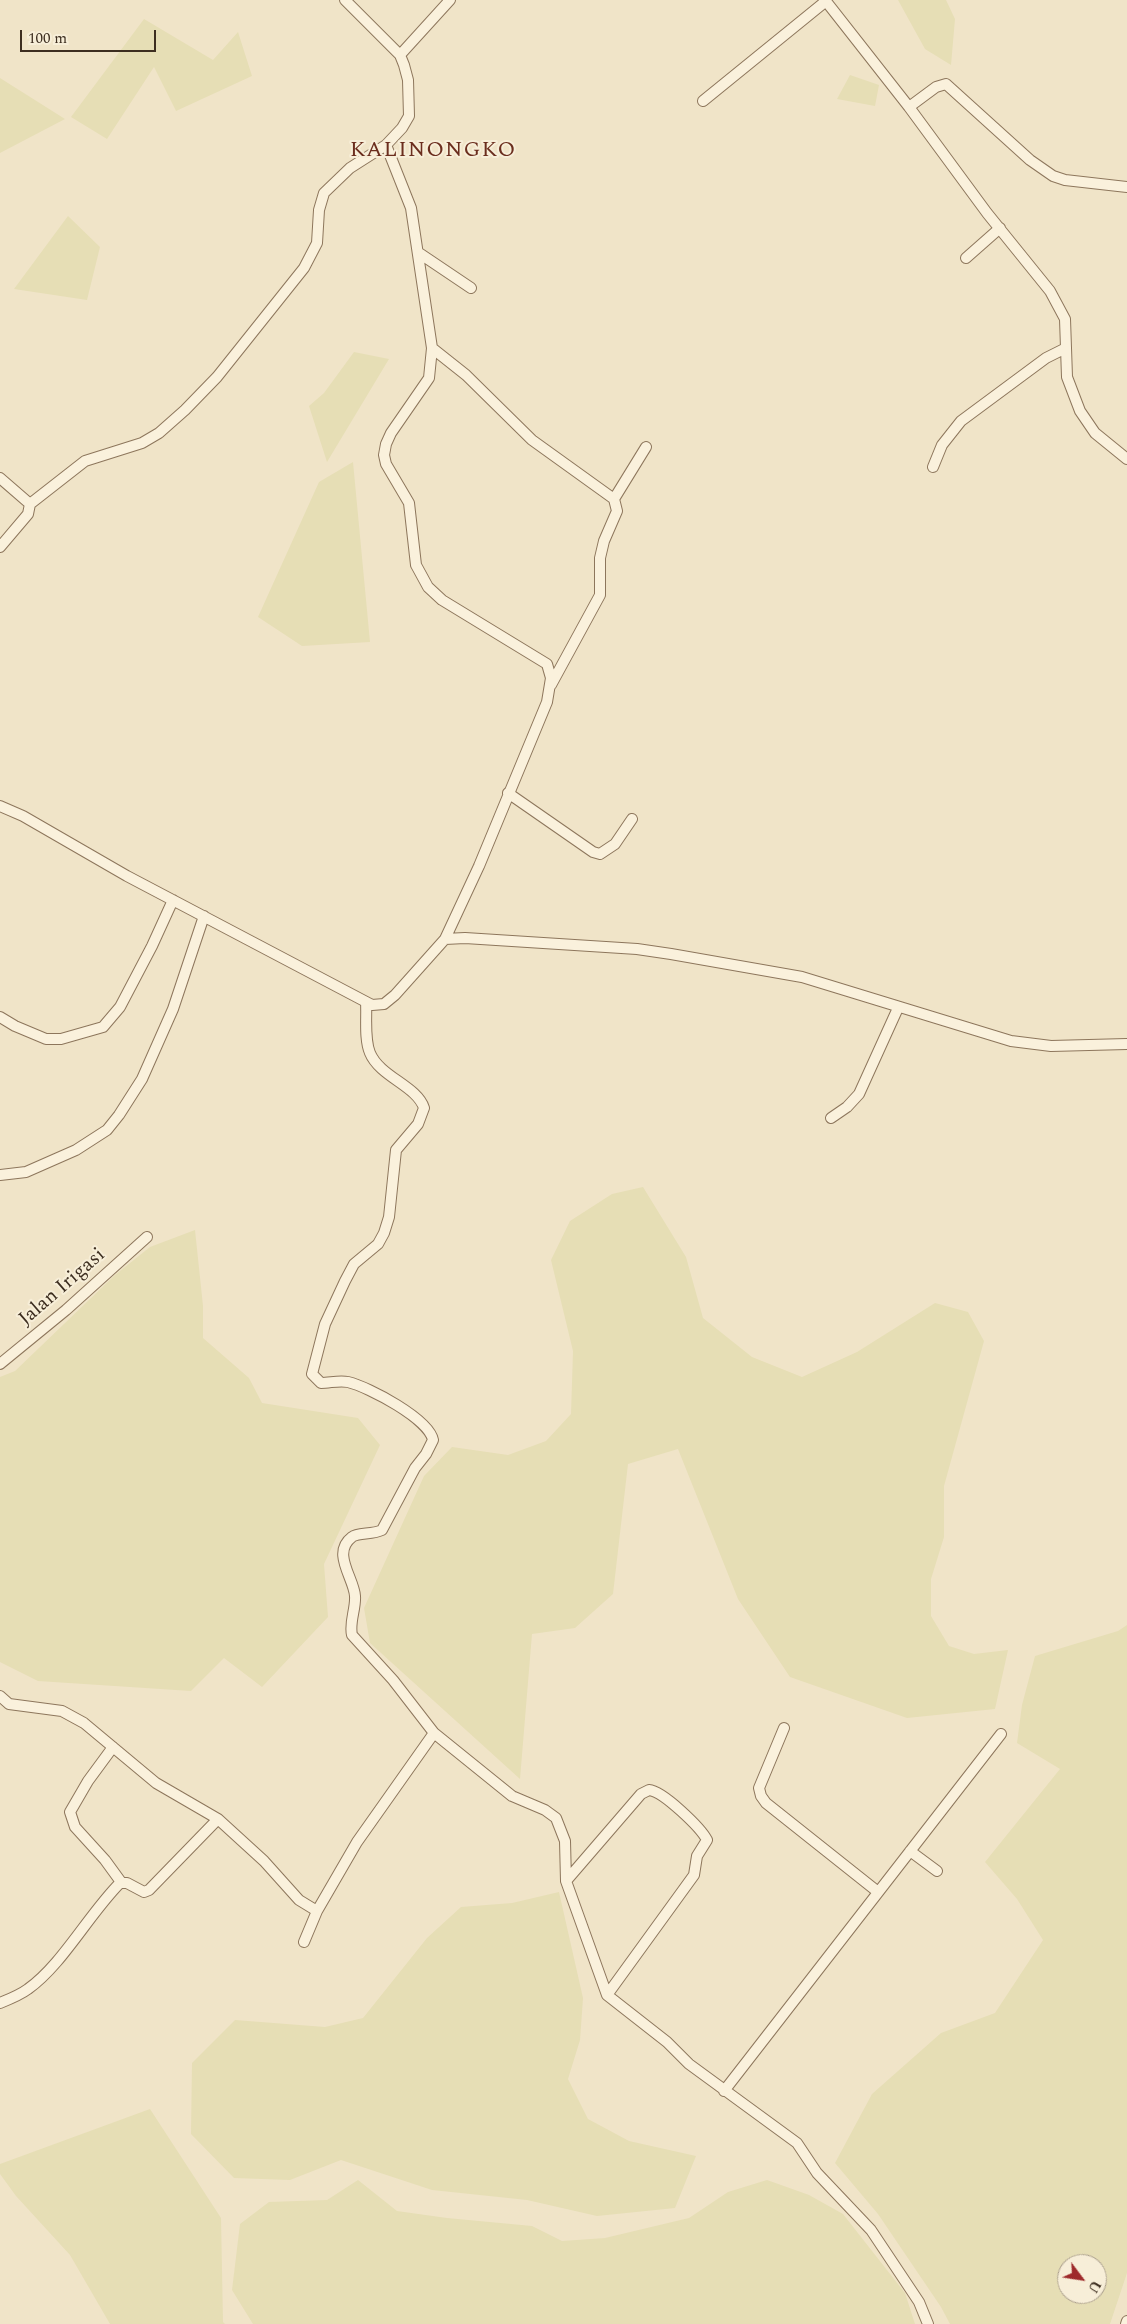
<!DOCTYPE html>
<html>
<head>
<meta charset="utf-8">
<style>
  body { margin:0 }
  #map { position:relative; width:1127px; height:2324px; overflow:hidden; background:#f0e4c8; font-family:Spectral,serif }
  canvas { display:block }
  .north { position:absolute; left:1057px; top:2254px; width:50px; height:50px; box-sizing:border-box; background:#f7eed8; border:1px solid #ada18e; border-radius:50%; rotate:121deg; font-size:14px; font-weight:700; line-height:20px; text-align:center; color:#3d2e20 }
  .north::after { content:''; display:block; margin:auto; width:18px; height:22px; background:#9e2a2b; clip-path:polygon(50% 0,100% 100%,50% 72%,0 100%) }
  .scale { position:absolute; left:20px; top:30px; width:136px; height:22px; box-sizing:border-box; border:2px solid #3d2e20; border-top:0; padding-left:6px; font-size:15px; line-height:18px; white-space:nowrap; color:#3d2e20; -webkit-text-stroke:4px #f7eed8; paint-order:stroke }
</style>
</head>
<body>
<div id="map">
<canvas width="1127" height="2324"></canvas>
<div class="north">U</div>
<div class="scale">100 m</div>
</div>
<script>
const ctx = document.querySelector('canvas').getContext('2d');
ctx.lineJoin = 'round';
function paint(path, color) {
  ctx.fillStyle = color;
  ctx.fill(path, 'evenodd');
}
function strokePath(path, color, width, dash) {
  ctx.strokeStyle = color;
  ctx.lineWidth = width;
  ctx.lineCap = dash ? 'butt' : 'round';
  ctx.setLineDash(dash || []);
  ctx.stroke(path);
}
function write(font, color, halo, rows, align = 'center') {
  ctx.font = font + ' Spectral,serif';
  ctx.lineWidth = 4;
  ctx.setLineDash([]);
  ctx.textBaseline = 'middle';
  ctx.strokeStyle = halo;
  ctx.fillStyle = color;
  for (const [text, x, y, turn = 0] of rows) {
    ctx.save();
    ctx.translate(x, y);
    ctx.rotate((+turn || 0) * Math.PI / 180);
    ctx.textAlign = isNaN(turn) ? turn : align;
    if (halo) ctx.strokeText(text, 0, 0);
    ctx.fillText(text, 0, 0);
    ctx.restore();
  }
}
paint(new Path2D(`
  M898,0H946L955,19L951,65L925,49Z
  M144,19L213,60L238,32L252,76L176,111L154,67L107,139L71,117Z
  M850,75L879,85L875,106L837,99Z
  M0,78L65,119L0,153Z
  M68,216L100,247L87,300L14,289Z
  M354,352L389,359L327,462L309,406L324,393Z
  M353,462L370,642L302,646L258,617L319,482Z
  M643,1187L686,1257L703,1318L752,1357L802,1377L857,1352L935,1303L968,1312L984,1341L944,1486V1537L931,1579V1616L949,1646L974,1654L1008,1650L995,1709L907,1718L790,1677L738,1599L678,1449L628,1464L613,1594L575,1628L532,1634L520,1779L370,1643L364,1608L424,1476L452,1447L508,1455L546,1441L571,1414L573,1351L551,1260L570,1221L612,1194Z
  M195,1230L203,1306V1338L249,1378L262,1403L358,1418L380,1445L324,1564L328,1617L262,1687L224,1658L191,1691L38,1681L0,1662V1377L15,1371L115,1275L150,1247Z
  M1127,1625V2273L1110,2324H950L941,2307L878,2214L835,2163L872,2094L941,2033L995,2013L1043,1940L1017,1899L985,1862L1060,1769L1017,1743L1022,1705L1035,1656L1118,1631ZM1067,2264H1097V2294H1067Z
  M559,1892L583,1998L580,2040L568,2079L588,2119L629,2141L696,2156L675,2208L597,2216L527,2200L432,2190L341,2160L290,2180L234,2178L191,2134L192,2063L235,2020L325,2027L363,2018L427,1938L461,1907L512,1903Z
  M150,2109L221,2218L223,2322L225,2324H110L70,2255L16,2196L0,2174V2164Z
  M358,2180L397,2211L447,2218L532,2226L562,2241L605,2238L689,2218L728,2192L767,2180L809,2195L843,2214L905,2293L915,2324H253L232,2290L240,2224L269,2202L327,2200Z`), '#e6deb5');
const minor = new Path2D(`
  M345,0L400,55L404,65L408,80L409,116L402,128L386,145L411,208L432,348L429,378L391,433L386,444L384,455L386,464L409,503L416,565L428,587L442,600L547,664L551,678L547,702L479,866L445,939
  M825,0L909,107L987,213L1050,291L1065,319L1067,377L1080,411L1095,433L1127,459
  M400,55L450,0
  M703,101L826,1
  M909,107L936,87L946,84L1030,160L1053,176L1065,180L1127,187
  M419,253L471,288
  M966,258L1000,228
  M432,348L466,375L532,440L614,499L617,511L604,541L600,558V595L551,685
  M933,467L942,445L961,421L1046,358L1064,349
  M0,478L30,504
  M614,499L646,447
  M30,504L85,461L142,443L159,433L185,410L217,377L304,268L317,243L319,210L324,193L350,168L386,145
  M0,547L28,514L30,504
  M508,793L593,852L600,854L615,844L632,819
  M0,806L23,816L127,876L372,1005L384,1004L395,995L445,939L465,938L637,949L671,954L802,977L1011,1041L1051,1046L1127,1044
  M366,1002C367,1017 364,1039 370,1053C380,1077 417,1086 424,1108L418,1124L396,1150L389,1217L384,1233L378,1244L354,1264L345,1281L325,1324L312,1374L321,1383C330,1383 339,1380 348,1382C369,1387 429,1419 433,1440L426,1454L415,1468L382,1530C372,1535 358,1532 352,1537C331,1553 354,1578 355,1596C356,1609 349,1622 352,1635L393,1680L434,1733L512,1796L545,1810L556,1818L565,1841L566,1881L607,1995L667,2042L689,2064L797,2143L817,2173L871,2230L919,2302L928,2324
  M0,1017L15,1026L46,1039H61L103,1027L120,1007L152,946L173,900
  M831,1118L847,1107L859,1094L898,1008
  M0,1175L26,1172L76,1150L107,1130L119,1115L142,1079L173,1009L204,916
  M0,1364L66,1310L147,1237
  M0,1696L9,1704L62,1711L84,1723L156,1783L218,1819L264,1861L299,1900L317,1911L357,1842L434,1733
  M784,1728L759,1788L761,1796L766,1803L878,1892
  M113,1747L88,1781L70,1812L75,1827L105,1860L121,1882
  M910,1851L937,1871
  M566,1881L641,1794L649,1790C663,1791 701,1828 707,1840L697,1856L694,1875L607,1995
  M304,1942L317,1911
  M0,2003C10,1999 20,1995 28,1989C62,1965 89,1914 120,1883H127L144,1892L149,1890L218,1819
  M724,2091L1001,1734
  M1126,2324L1127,2321`);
strokePath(minor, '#8d765c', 12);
strokePath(minor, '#faf1dc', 10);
write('20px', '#3d2e20', '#f7eed8', [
  ["Jalan Irigasi",63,1288,-41]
]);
ctx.letterSpacing = '1px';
write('22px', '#6b2e1e', '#f7eed8', [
  ["KALINONGKO",433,152]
]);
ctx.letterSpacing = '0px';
</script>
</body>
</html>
